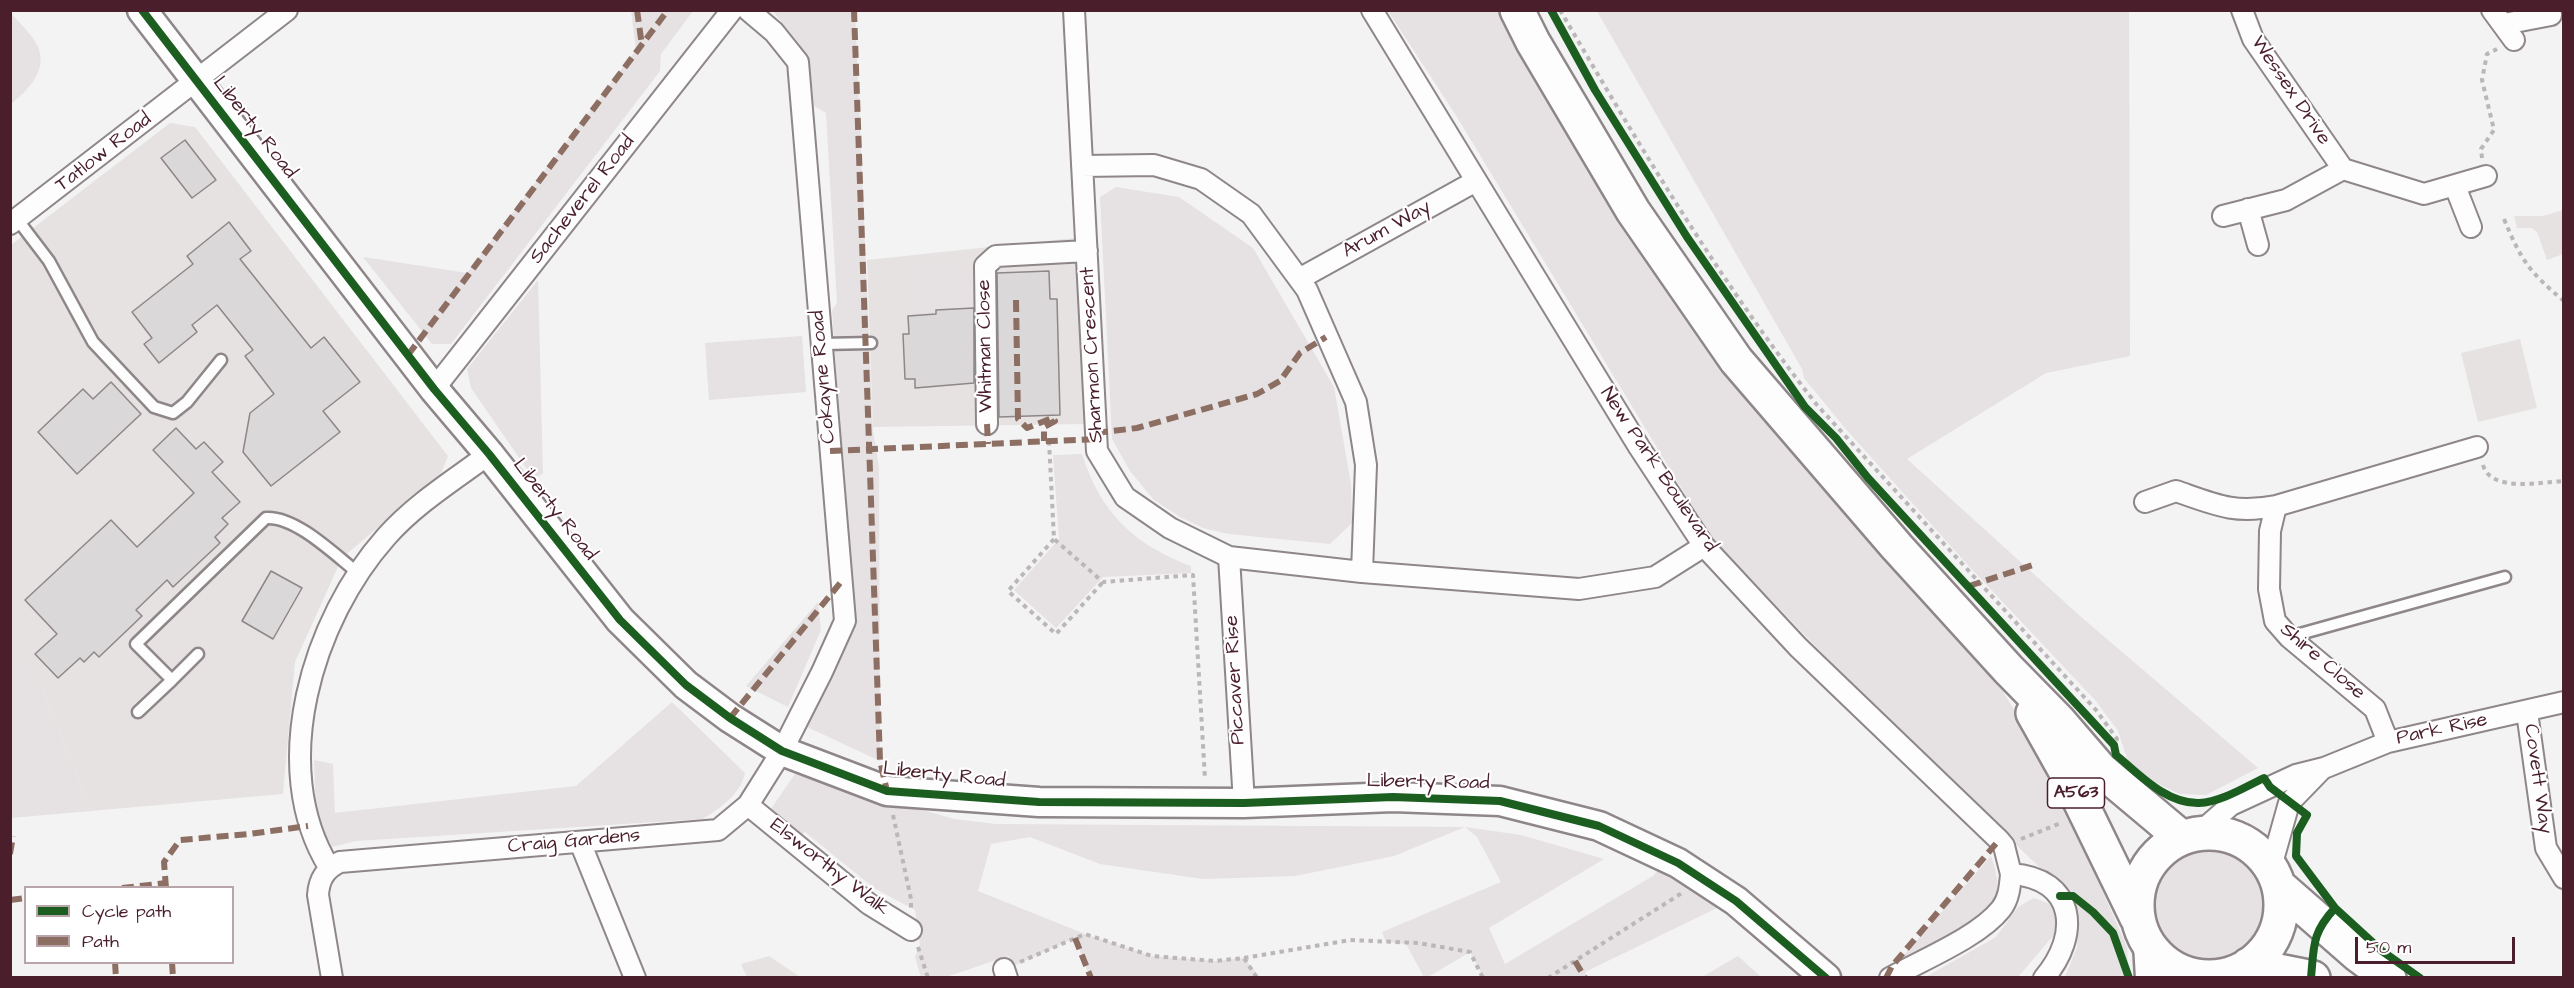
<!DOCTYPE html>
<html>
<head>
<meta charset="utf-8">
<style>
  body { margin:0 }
  #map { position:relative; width:2574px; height:988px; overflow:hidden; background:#f3f3f3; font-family:"Architects Daughter",sans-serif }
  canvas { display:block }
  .frame { position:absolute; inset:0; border:12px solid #4a1f2b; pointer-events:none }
  .legend { position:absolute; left:24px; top:886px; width:210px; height:78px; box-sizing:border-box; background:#fff; border:2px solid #b7a5aa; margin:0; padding:8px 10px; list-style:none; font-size:18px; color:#4a1f2b }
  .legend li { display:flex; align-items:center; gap:12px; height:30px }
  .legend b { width:30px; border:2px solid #b7a5aa }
  .scale { position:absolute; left:2355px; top:937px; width:160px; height:27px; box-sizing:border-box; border:3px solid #4a1f2b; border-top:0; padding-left:8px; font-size:18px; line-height:21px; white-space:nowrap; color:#4a1f2b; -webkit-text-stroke:4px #fff; paint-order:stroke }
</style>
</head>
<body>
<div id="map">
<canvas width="2574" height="988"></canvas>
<div class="frame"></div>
<ul class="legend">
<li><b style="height:8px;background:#1b5e20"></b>Cycle path</li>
<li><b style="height:8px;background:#8d6e63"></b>Path</li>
</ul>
<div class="scale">50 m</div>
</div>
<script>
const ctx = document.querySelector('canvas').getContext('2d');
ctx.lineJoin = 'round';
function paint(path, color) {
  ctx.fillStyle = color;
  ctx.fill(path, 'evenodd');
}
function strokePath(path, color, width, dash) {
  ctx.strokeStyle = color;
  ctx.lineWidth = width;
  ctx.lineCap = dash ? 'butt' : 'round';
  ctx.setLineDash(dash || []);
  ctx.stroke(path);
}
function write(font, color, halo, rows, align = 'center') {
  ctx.font = font + ' "Architects Daughter",sans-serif';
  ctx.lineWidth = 4.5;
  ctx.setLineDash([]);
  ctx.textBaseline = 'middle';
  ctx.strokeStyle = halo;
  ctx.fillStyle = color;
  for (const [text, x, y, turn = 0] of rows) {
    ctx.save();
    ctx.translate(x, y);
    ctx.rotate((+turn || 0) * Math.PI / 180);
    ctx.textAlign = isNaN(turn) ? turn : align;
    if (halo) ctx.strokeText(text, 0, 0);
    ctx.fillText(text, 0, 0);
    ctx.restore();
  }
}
paint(new Path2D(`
  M170,123L195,127L448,456L441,474L342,558L295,662L283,794L91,811L41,686L11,653V245Z
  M2563,210V254L2547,260L2537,232L2532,228H2517L2514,216H2543Z
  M1074,238L1086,424L873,427L867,260Z
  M2520,339L2537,408L2478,422L2461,353Z
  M769,956L800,977H747L741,964Z`), '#e6e2e2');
paint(new Path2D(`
  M631,11H693L661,54L660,71L451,344H432L363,257L467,273L636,50Z
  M773,11H855L873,431L879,467L880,761L807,727L853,630L832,310L837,303L826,113L814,106L810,74L799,44Z
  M1388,11H1502L1644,244L1788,447L1917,593L1989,669L2045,760L2127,947L2129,977H2065L2077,947L2079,917L2058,885L1884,718L1711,537L1457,117Z
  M1597,11H2129L2130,356L2046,373L1907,459L2080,616L2258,768L2206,795L2180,794L2156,783L2128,761L2118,731L2096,701L1966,563L1845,428L1804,378L1802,369Z
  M11,13C19,23 33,35 38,47C48,71 27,91 11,104Z
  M1116,187L1179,197L1253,248L1334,387L1351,484L1352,523L1330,544L1229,534L1203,528L1180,517L1154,500L1130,471L1112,439L1100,197Z
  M955,262L969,271L971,312L960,309L936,310V314L908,316L905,266Z
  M538,280L543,474L533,478L471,388L467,369Z
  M802,336L806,392L709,400L705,343Z
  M1082,454C1100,512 1134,545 1191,566V573L1103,577L1056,628L1014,590L1059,539L1053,455Z
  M818,602L821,630L788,707L746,686Z
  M11,653L41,686L91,811L11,818Z
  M672,702L745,773C740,795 721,807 703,819L356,841L332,847L316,819L314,760L333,764L335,813L576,786Z
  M795,774L954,819L996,824L1465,827L1521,835L1604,859L1489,928L1505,964L1653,876L1659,869L1719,907L1585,972L1587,977H1483L1470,952L1428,977H1424L1406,944L1386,942L1382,932L1501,882L1477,837L1465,827L1394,856L1295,876L1203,879L1100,864L1030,837L991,844L978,891L1085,934L1152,956L1215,961L1244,958L1260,977H1090L1075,938L1013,966L1008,956L946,977H921L915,957L920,945L915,910L874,888L805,832L797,839L768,813Z
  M2152 905a58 58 0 1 1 116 0a58 58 0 1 1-116 0Z
  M1991,856C1996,870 2002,891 1993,905C1982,921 1927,950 1908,962L1903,956Z
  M2034,898L2053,905L2059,929L2018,977L1924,978L1996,937L2018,907Z
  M1738,956L1761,977H1702Z`), '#e6e1e2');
const building = new Path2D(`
  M185,140L216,180L192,198L161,158Z
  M229,222L251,251L240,259L311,348L324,337L360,382L323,411L340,432L271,486L243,452L250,413L274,394L245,356L253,350L217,305L192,325L197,332L159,363L144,344L152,338L132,312L193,264L187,256Z
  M1049,271L1050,299H1057L1060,415L999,417L997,273Z
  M974,308V383L915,388V379H905L903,334H909L908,316L936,314V310Z
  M111,382L141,414L77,474L38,432L83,389L93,399Z
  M176,428L196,449L204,442L223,462L212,472L240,502L222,518L228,524L215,537L220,543L173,587L167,580L136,610L142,616L99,657L94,652L84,662L80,658L58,678L35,654L57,634L25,600L111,520L137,547L194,493L153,450Z
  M271,571L302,588L273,639L242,621Z`);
paint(building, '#dad8d9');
strokePath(building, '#8e8688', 1.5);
const lane = new Path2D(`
  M17,219L49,261L93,342L154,407L173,413L187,402L221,360
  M822,344L871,343
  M2289,637L2505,577
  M172,680L198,654
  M138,712L172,680L136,644L266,518C296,516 335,555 358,573`);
const street = new Path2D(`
  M1074,10L1097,451L1125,497L1170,528L1229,557L1362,572L1579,589L1655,577L1704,546
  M1372,10L1639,447L1704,546L1798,647L1999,840L2004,846L2011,874C2076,878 2081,935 2044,978
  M2492,10L2514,40
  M2504,24L2551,15
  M1082,166L1154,165L1201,179L1251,214L1307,290L1356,402L1366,465L1362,572
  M2343,169L2424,194L2486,176
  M2455,186L2471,227
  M2248,209L2258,245
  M2223,216L2286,200L2343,169L2253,39L2242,10
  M10,224L287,10
  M1299,279L1476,181
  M434,389L732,10
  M987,424L985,266L996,256L1087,251
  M2145,502L2176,491C2216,505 2234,514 2276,506
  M1229,557L1244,803
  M2527,712L2546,848L2564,878
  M2388,742L2375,709L2289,637L2275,621L2269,589L2270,531L2276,506L2477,447
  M748,805L869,904L911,930
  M2199,833L2231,805L2296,775L2324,768L2388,742L2564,702
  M580,842L635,978
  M329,867C267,767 313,619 386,537C415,504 454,480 489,454
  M2271,867L2289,803L2322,769
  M1004,969L1007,978
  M332,978L318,895C319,879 325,869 340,862L718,830L748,805L782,751L822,672L845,621L798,62L774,32L748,10
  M1890,978C1922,960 1979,937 2001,909C2009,899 2010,886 2011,874`);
const secondary = new Path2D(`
  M142,10L434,389L489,454L620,620L686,685L730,718L782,751L887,791L1039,802L1244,803L1393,797L1500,801L1599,826L1678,863L1736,901L1826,978
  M2148,944L2150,978
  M2234,978L2236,972`);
const highway = new Path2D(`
  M1517,10L1533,42L1633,211L1736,360L1897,547L2008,669L2058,720L2101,770L2182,838
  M2033,713L2065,770L2137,918
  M2137 905a72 72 0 1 1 144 0a72 72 0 1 1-144 0Z
  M2279,886L2358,955L2389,978
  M2248,965L2313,978`);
strokePath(lane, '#8e8688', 15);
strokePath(street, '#8e8688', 24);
strokePath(secondary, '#8e8688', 33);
strokePath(highway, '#8e8688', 38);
strokePath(new Path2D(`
  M1560,10C1639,145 1720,282 1817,405L2096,710L2117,739L2114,745
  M2482,158L2481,149L2494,130L2482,80L2487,54L2497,49
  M2504,219C2521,260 2529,272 2564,301
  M1049,441L1054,539L1103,582L1193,575L1205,779
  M2483,465C2491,493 2541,482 2564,481
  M1054,539L1008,591L1056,634L1103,582
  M893,815L911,899V908
  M2021,839L2061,823
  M918,947L928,978
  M1244,958L1350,940L1418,943L1470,952L1483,978
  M1020,962L1085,934L1152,956L1215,961L1244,958L1257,978
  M1548,978L1682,893`), '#bbb6b8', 4, [4.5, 4.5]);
strokePath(lane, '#fdfdfd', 10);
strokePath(street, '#fdfdfd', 20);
strokePath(secondary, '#fdfdfd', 28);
strokePath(highway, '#fdfdfd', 33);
strokePath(new Path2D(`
  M637,10L642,46
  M854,10L880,761L887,791
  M10,224H11
  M1016,300L1018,419L1027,428L1052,418L1055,421L1044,427V441
  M408,355L668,10
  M987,424L988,444
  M1096,433L1137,428L1257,394L1280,381L1300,353L1326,337
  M830,451L1097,439
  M1969,586L2036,564
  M730,718L841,582
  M10,854L13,836
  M122,888L166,883
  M166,888L164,862L180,840L249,834L308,826
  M10,900L26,898
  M1075,938L1091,978
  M1575,961L1585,978
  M115,962L116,978
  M172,962L173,978
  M1886,978L1892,966L1999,840`), '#8d6e63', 6, [12, 6]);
strokePath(new Path2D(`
  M142,10L434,389L489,454L620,620L686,685L730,718L782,751L887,791L1039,802L1244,803L1393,797L1500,801L1599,826L1678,863L1736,901L1826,978
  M1551,10L1595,90L1687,237L1805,407L1836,438L1868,478L2114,745L2116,755C2139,774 2166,804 2199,803C2221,802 2245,787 2264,778L2270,787L2307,815L2297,833L2296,856L2335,908L2382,951L2420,978
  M2060,896H2073L2093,912L2113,933L2129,978
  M2311,978C2314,945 2312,933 2335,908`), '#1b5e20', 8);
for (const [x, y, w] of [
  [2076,793,57]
]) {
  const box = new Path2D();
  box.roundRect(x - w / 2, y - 15, w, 30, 4.5);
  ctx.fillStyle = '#fff';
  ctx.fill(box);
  strokePath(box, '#4a1f2b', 1.5);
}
write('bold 18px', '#4a1f2b', null, [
  ["A563",2076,793]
]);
write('20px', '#4a1f2b', '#fff', [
  ["Wessex Drive",2290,91,56],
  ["Liberty Road",254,128,52],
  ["Tatlow Road",104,153,-38],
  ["Sacheverel Road",583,200,-52],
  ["Arum Way",1387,230,-29],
  ["Whitman Close",986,346,-91],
  ["Sharmon Crescent",1093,355,-93],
  ["Cokayne Road",824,377,-95],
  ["New Park Boulevard",1658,470,56],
  ["Liberty Road",554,510,52],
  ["Shire Close",2322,662,41],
  ["Piccaver Rise",1236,680,-93],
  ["Park Rise",2442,730,-12],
  ["Liberty Road",944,776,6],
  ["Covett Way",2537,779,82],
  ["Liberty Road",1428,783,1],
  ["Craig Gardens",574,842,-5],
  ["Elsworthy Walk",829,868,38]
]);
</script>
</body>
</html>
